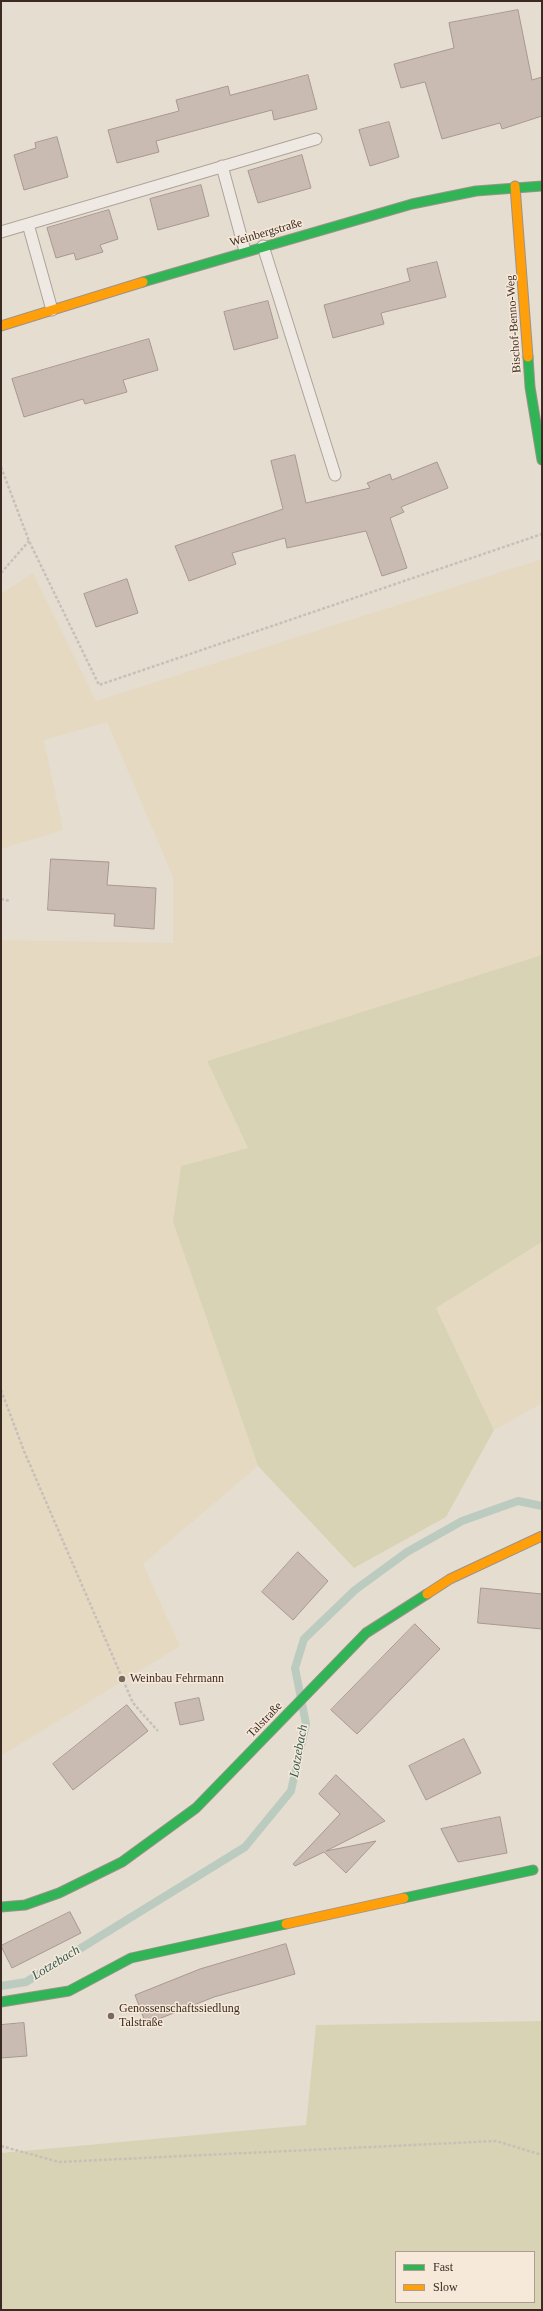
<!DOCTYPE html>
<html>
<head>
<meta charset="utf-8">
<style>
  body { margin:0 }
  #map { position:relative; width:543px; height:2311px; overflow:hidden; background:#e6ddd1; font-family:Georgia,serif }
  canvas { display:block }
  .frame { position:absolute; inset:0; border:2px solid #3b2a21; pointer-events:none }
  .legend { position:absolute; left:395px; top:2251px; width:140px; height:52px; box-sizing:border-box; background:#f6e9d9; border:1px solid #ab9d8f; margin:0; padding:5px 7px; list-style:none; font-size:12px; color:#3b2a21 }
  .legend li { display:flex; align-items:center; gap:8px; height:20px }
  .legend b { width:20px; border:1px solid #ab9d8f }
</style>
</head>
<body>
<div id="map">
<canvas width="543" height="2311"></canvas>
<div class="frame"></div>
<ul class="legend">
<li><b style="height:5px;background:#30b455"></b>Fast</li>
<li><b style="height:5px;background:#ff9f0a"></b>Slow</li>
</ul>
</div>
<script>
const ctx = document.querySelector('canvas').getContext('2d');
ctx.lineJoin = 'round';
function paint(path, color) {
  ctx.fillStyle = color;
  ctx.fill(path, 'evenodd');
}
function strokePath(path, color, width, dash) {
  ctx.strokeStyle = color;
  ctx.lineWidth = width;
  ctx.lineCap = dash ? 'butt' : 'round';
  ctx.setLineDash(dash || []);
  ctx.stroke(path);
}
function write(font, color, halo, rows, align = 'center') {
  ctx.font = font + ' Georgia,serif';
  ctx.lineWidth = 3;
  ctx.setLineDash([]);
  ctx.textBaseline = 'middle';
  ctx.strokeStyle = halo;
  ctx.fillStyle = color;
  for (const [text, x, y, turn = 0] of rows) {
    ctx.save();
    ctx.translate(x, y);
    ctx.rotate((+turn || 0) * Math.PI / 180);
    ctx.textAlign = isNaN(turn) ? turn : align;
    if (halo) ctx.strokeText(text, 0, 0);
    ctx.fillText(text, 0, 0);
    ctx.restore();
  }
}
paint(new Path2D(`
  M542,559V955L207,1061L248,1148L181,1166L173,1222L258,1466L143,1564L180,1646L1,1756V940L173,943V877L107,722L44,740L63,830L1,849V594L33,573L96,701Z
  M542,1242V1403L494,1430L436,1308Z`), '#e5d9c2');
paint(new Path2D(`
  M542,955V1242L436,1308L494,1430L446,1517L354,1568L258,1466L173,1222L181,1166L248,1148L207,1061Z
  M542,2021V2310H1V2153L306,2125L316,2025ZM396,2252H534V2302H396Z`), '#d8d3b4');
strokePath(new Path2D(`
  M1,1986L26,1982L245,1847L291,1791L306,1724L295,1668L304,1639L355,1590L407,1552L462,1521L518,1501L542,1506`), '#bccbc0', 8);
const building = new Path2D(`
  M518,10L532,80L542,77V116L502,129L500,123L442,139L425,82L401,88L394,64L454,48L449,23Z
  M308,75L317,109L274,120L272,110L156,141L159,152L117,163L108,130L179,111L176,100L228,86L230,95Z
  M389,122L399,157L370,166L359,130Z
  M57,137L68,177L24,190L14,155L36,148L35,143Z
  M302,155L311,188L258,203L248,171Z
  M201,185L209,216L158,230L150,199Z
  M109,210L118,239L100,245L103,252L76,260L74,253L56,258L47,228Z
  M437,262L446,297L381,313L384,324L333,338L324,305L410,281L407,269Z
  M268,301L278,338L234,350L224,312Z
  M149,339L158,370L123,380L127,392L85,404L83,399L24,417L12,379Z
  M295,455L306,503L370,488L367,483L390,474L392,480L437,462L448,488L401,507L404,512L390,518L407,568L382,576L366,531L287,548L285,538L232,553L236,564L189,581L175,546L283,509L271,461Z
  M127,579L138,613L96,627L84,594Z
  M51,859L109,862L107,885L156,888L154,929L114,926L115,914L48,910Z
  M298,1552L328,1581L293,1620L262,1592Z
  M481,1588L542,1594V1629L478,1623Z
  M415,1624L440,1649L357,1734L331,1710Z
  M199,1698L204,1720L180,1725L175,1703Z
  M127,1705L148,1731L73,1790L53,1764Z
  M464,1739L481,1773L426,1800L409,1766Z
  M336,1775L385,1821L326,1851L376,1841L346,1873L324,1852L295,1866L293,1864L340,1814L319,1794Z
  M500,1817L507,1853L458,1862L441,1829Z
  M70,1912L81,1933L12,1968L1,1946Z
  M286,1944L295,1974L214,1997L146,2024L135,1995L200,1969Z
  M24,2023L27,2056L1,2058V2025Z`);
paint(building, '#cabbb2');
strokePath(building, '#a79890', 1);
const lane = new Path2D(`
  M222,166L245,251
  M28,224L52,310
  M1,232L316,139
  M263,246L335,475`);
const fast = new Path2D(`
  M143,282L412,204L476,191L542,186
  M528,357L530,387L542,460
  M404,1898L533,1870
  M1,1907L25,1905L59,1893L122,1862L196,1808L366,1633L427,1594
  M1,2002L69,1991L131,1958L286,1924`);
const slow = new Path2D(`
  M515,186L528,357
  M1,326L143,282
  M427,1594L450,1579L542,1536
  M286,1924L404,1898`);
strokePath(lane, '#aca39a', 13);
strokePath(fast, '#9c928a', 11);
strokePath(slow, '#9c928a', 11);
strokePath(new Path2D(`
  M1,467L29,541L99,685L542,534
  M1,573L29,541
  M1,899L10,901
  M1,1390L24,1451L133,1703L158,1731
  M1,2146L59,2162L496,2141L542,2155`), '#c7c0b9', 2.5, [3, 2]);
strokePath(lane, '#eee9e3', 11);
strokePath(fast, '#30b455', 9);
strokePath(slow, '#ff9f0a', 9);
for (const [x, y, r, color] of [
  [122,1679,4,"#77695f"],
  [111,2016,4,"#77695f"]
]) {
  const dot = new Path2D();
  dot.arc(x, y, r, 0, 2 * Math.PI);
  ctx.fillStyle = color;
  ctx.fill(dot);
  strokePath(dot, '#f6e9d9', 1.5);
}
write('12px', '#3b2a21', '#f6e9d9', [
  ["Weinbergstraße",266,233,-16],
  ["Bischof-Benno-Weg",514,324,-94],
  ["Talstraße",265,1720,-46]
]);
write('12px', '#3b2a21', '#f6e9d9', [
  ["Weinbau Fehrmann",130,1679],
  ["Genossenschaftssiedlung",119,2009],
  ["Talstraße",119,2023]
], 'left');
write('italic 13px', '#315b52', '#f6e9d9', [
  ["Lotzebach",299,1751,-80],
  ["Lotzebach",56,1963,-32]
]);
</script>
</body>
</html>
